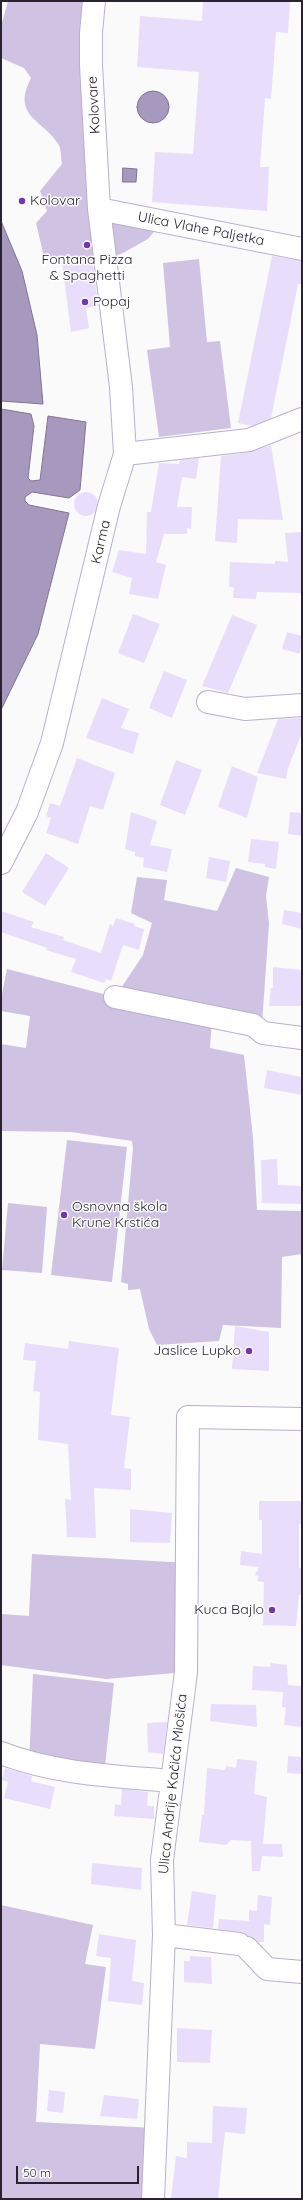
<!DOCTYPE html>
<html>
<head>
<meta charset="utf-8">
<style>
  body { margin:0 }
  #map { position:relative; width:303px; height:2200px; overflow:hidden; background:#fafafa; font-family:Quicksand,sans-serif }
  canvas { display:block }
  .frame { position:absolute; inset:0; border:2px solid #28232f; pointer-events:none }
  .scale { position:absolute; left:16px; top:2166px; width:123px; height:18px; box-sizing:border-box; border:2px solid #28232f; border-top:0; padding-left:5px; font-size:12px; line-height:14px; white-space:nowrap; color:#28232f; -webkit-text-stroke:3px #fff; paint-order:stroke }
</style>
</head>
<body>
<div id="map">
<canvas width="303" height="2200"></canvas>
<div class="frame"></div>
<div class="scale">50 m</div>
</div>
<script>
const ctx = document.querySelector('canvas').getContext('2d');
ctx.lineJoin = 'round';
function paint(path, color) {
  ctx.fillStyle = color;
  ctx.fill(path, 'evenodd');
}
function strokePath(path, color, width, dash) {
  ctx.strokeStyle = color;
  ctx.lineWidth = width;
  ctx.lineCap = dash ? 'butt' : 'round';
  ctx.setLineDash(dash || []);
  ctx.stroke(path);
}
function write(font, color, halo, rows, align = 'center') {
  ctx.font = font + ' Quicksand,sans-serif';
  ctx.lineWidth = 3;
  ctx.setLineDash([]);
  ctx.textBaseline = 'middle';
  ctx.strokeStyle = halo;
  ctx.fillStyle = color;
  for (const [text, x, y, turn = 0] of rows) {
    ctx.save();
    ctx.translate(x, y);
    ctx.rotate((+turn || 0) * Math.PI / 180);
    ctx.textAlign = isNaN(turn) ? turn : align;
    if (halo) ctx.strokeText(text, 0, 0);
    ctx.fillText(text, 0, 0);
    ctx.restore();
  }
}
paint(new Path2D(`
  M8,1H94L99,208L163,221L148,239L123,253L98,262L68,257H44L36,223L47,211L40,191L62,164C61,158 61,150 59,145C43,119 11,117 31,78L24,68L1,58V26Z
  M199,259L207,342L220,341L231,428L159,437L147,350L170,347L163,263Z
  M236,868L269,877L266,896L269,924L262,1024L212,1018L210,1048L244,1055L253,1138L257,1210L302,1211V1254L282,1257L281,1328L223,1325L219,1341L157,1345L149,1329L140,1289L128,1290V1284L121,1282L133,1148L132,1141L71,1132L1,1131V1044L26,1048L30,1016L1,1011V999L7,969L115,997L143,955L152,923L131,913L137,877L167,880L164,900L217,911Z
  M67,1140L127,1147L112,1282L51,1275Z
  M8,1203L47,1207L42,1273L2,1270Z
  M32,1554L188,1563L186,1672L106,1679L1,1665V1614L29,1616Z
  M33,1674L114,1683L104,1775L29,1764Z
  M1,1905L93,1925L85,1964L106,1967L95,2049L40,2044L36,2122L155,2128L153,2199H1Z`), '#cfc2e3');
const water = new Path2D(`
  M137 107a16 16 0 1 1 32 0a16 16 0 1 1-32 0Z
  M123,168L137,169L136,182H123Z
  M1,221L22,271L37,335L43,404L1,401Z
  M1,409L31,414L34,426L28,478L31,481L40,480L48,416L86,422L80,490L69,498L32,492L25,497V501L29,505L69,513L38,634L1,710Z`);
paint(water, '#a798be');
strokePath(water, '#817593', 1);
paint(new Path2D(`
  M203,1H290L288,33L276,32L271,99L265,98L260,167H269L267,211L152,202L155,152L193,154L199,72L137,67L140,16L202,21Z
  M272,256L302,261V284H298L271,418L252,426L238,423Z
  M93,262L98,306L86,308L89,328L71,332L62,263Z
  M271,445L283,520L238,519L237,543L215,541L221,456L251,452Z
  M199,458L196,479L182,477L177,507H192L191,529L187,528V534H164L156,562L166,565L158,599L129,594L132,578L112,572L119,550L146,554L147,512H151L159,463L179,464L180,460Z
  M74 504a12 12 0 1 1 24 0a12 12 0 1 1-24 0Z
  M302,532V593L257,592L256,599L233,598L234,588L229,586L230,562L275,564V561L288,562L285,533Z
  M133,614L160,624L144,663L118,653Z
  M232,615L257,625L228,693L202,686Z
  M287,632L302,636L300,654L282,649Z
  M164,671L187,680L172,718L149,708Z
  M102,698L129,709L121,728L139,733L133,754L86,738Z
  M301,718L302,733L288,768L286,779L257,773L278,719Z
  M77,758L115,773L103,810L90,806L78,844L46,833L51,818L46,816L50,803L60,806Z
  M176,760L202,770L185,815L160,805Z
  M232,766L258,777L247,818L218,807Z
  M131,812L157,821L150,845L172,849L167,872L143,867L144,858L135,856V852L125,849Z
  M290,812L302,813V836L288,834Z
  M251,839L279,842L276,869L265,867V864L248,862Z
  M46,853L69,868L45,906L22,892Z
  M209,857L230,861L226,882L206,878Z
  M284,910L302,913V929L282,924Z
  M1,911L34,922L31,927L64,937L63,940L101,953L110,924L113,926L116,918L135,924L134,926L144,929L139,950L123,945L111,981L106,979L104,983L71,972L76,959L46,950L47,948L1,932Z
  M273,967L302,970V1006H269L271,988H273Z
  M267,1070L302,1077V1095L264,1088Z
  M277,1159L278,1185L302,1186V1204L262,1203L261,1160Z
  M235,1326L269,1332V1371L232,1369Z
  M69,1341L119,1348L111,1415L130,1417L124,1468L131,1469V1490L94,1488L96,1538L67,1537L65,1499L71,1500L68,1444L38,1440L40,1392L33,1391L36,1361L23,1360L25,1343L68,1349Z
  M259,1501H302V1524H299V1568H302V1595H299L296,1626L263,1625L264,1582L257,1581L259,1576L255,1575L259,1567L240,1565L241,1551L262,1554V1520H259Z
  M130,1509L172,1513L170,1543L130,1542Z
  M271,1663L287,1665L288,1685L302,1686V1727L284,1725L286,1707H282L283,1692L252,1690L253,1666L270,1667Z
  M211,1704L256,1705L257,1727L210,1721Z
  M167,1722L163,1754L148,1752L147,1723Z
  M288,1756L302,1757V1774L287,1773Z
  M237,1759L257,1761L254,1794L267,1797L263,1844H282L283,1857L262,1856L260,1871H252L251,1841L231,1840L226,1845L199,1842L202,1815H204L207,1768L225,1770L226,1766L236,1768Z
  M5,1768L32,1776L31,1781L55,1787L50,1809L4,1798L8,1782L2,1780Z
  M122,1789L148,1792L147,1806H154V1819L114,1816L115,1804L121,1805Z
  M92,1863L142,1868L141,1890L91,1884Z
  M192,1891L216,1895L213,1928L187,1925Z
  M258,1895L272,1897L270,1925L264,1924V1942H258L241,1932L218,1929L219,1919L249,1921V1910L257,1911Z
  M99,1934L136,1940L132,1981L144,1983L142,2005L108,2001L111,1958L96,1956Z
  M190,1956L211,1957L212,1984L184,1982V1961H190Z
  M177,2028L212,2030L210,2063L177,2062Z
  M49,2090L65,2092L63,2113L47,2111Z
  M104,2095L139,2099L137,2119L100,2116Z
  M213,2106L247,2108L245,2134L225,2132L218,2199H171L176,2156L187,2158V2142L212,2143Z`), '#e9ddfc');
const minor = new Path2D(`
  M99,209L302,249
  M125,454L249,440L302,419
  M208,702L245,709L302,705
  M1,863L27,812L52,743L109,506L125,454L121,387L99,209L91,65V33L94,1
  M115,997L253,1025L263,1033L302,1038
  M1,1753C55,1774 115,1776 172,1781
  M164,1935L239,1944
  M247,1948L267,1969L302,1972
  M153,2199L164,1935L162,1860L186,1672L188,1417L302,1419`);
strokePath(minor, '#baafcc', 24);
strokePath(minor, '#fff', 22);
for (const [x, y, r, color] of [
  [22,201,4,"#7237ad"],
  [87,245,4,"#7237ad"],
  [85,302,4,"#7237ad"],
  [64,1215,4,"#7237ad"],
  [249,1351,4,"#7237ad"],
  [272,1610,4,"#7237ad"]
]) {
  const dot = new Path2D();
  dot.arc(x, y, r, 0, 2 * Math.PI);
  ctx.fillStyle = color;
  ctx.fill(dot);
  strokePath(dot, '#fff', 1.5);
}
write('14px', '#28232f', '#fff', [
  ["Kolovare",94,105,-93],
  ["Ulica Vlahe Paljetka",201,229,11],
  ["Karma",101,542,-77],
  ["Ulica Andrije Kačića Miošića",173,1784,-84]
]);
write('14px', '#28232f', '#fff', [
  ["Kolovar",30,201],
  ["Fontana Pizza",87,260,"center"],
  ["& Spaghetti",87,276,"center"],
  ["Popaj",93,302],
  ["Osnovna škola",72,1207],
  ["Krune Krstića",72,1223],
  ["Jaslice Lupko",241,1351,"right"],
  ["Kuca Bajlo",264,1610,"right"]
], 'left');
</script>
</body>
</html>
